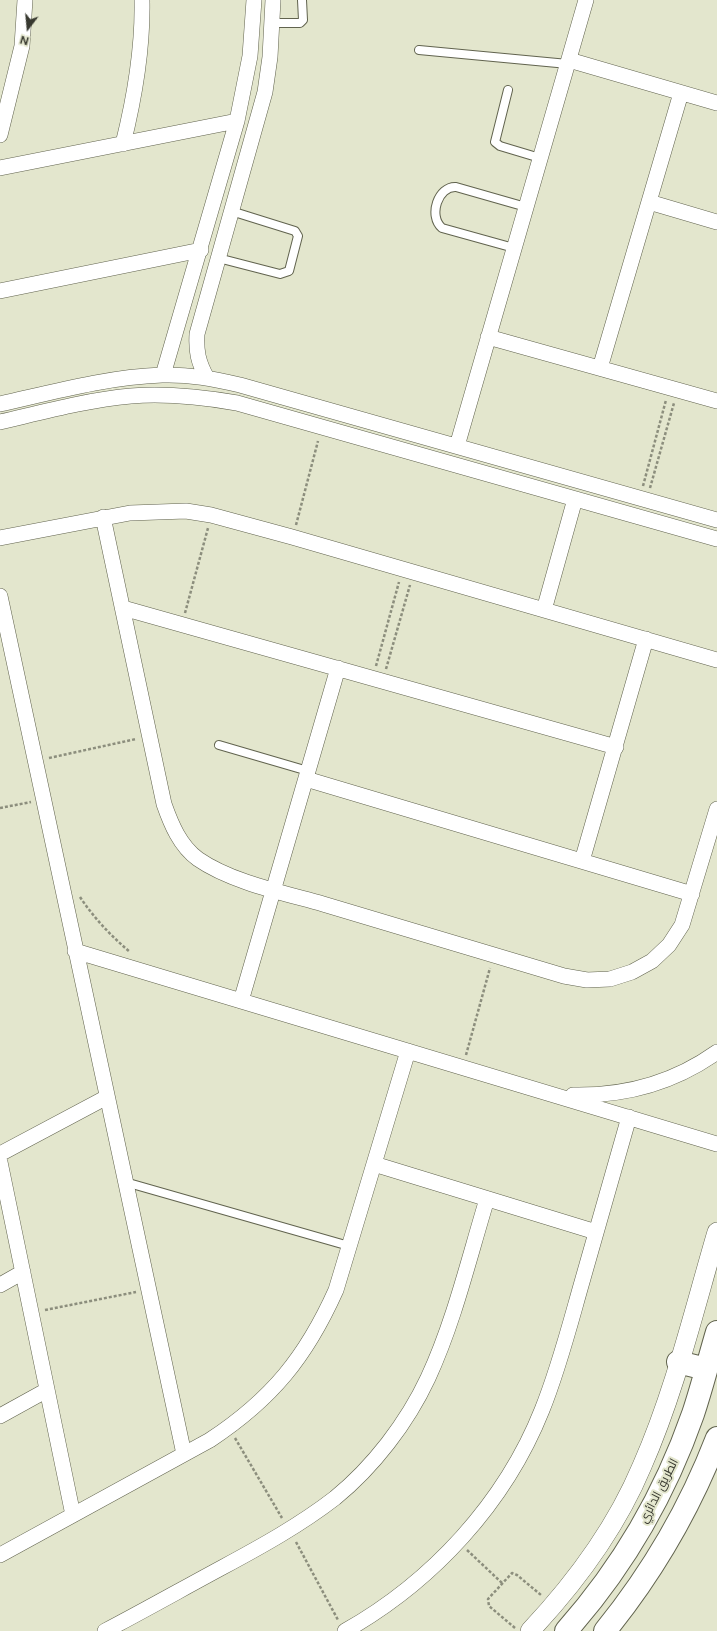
<!DOCTYPE html>
<html>
<head>
<meta charset="utf-8">
<style>
  body { margin:0 }
  #map { position:relative; width:717px; height:1631px; overflow:hidden; background:#e3e6cd; font-family:Figtree,sans-serif }
  canvas { display:block }
  .north { position:absolute; left:8px; top:8px; width:40px; height:40px; -webkit-text-stroke:3px #e3e6cd; paint-order:stroke; rotate:196deg; font-size:11px; font-weight:700; line-height:16px; text-align:center; color:#37382f }
  .north::after { content:''; display:block; margin:auto; width:14px; height:18px; background:#37382f; clip-path:polygon(50% 0,100% 100%,50% 72%,0 100%) }
</style>
</head>
<body>
<div id="map">
<canvas width="717" height="1631"></canvas>
<div class="north">N</div>
</div>
<script>
const ctx = document.querySelector('canvas').getContext('2d');
ctx.lineJoin = 'round';
function strokePath(path, color, width, dash) {
  ctx.strokeStyle = color;
  ctx.lineWidth = width;
  ctx.lineCap = dash ? 'butt' : 'round';
  ctx.setLineDash(dash || []);
  ctx.stroke(path);
}
function write(font, color, halo, rows, align = 'center') {
  ctx.font = font + ' Figtree,Cairo,sans-serif';
  ctx.lineWidth = 4;
  ctx.setLineDash([]);
  ctx.textBaseline = 'middle';
  ctx.strokeStyle = halo;
  ctx.fillStyle = color;
  for (const [text, x, y, turn = 0] of rows) {
    ctx.save();
    ctx.translate(x, y);
    ctx.rotate((+turn || 0) * Math.PI / 180);
    ctx.textAlign = isNaN(turn) ? turn : align;
    if (halo) ctx.strokeText(text, 0, 0);
    ctx.fillText(text, 0, 0);
    ctx.restore();
  }
}
const service = new Path2D(`
  M272,23H300L303,20L302,0
  M419,50L568,64
  M508,90L495,142L500,146L540,158
  M514,248L442,228C428,216 438,186 456,187L526,207
  M218,258L280,274L289,271L298,236L295,231L231,211
  M219,745L308,771
  M125,1182L349,1246`);
const minor = new Path2D(`
  M569,60L717,103
  M0,135L22,46L25,0
  M123,144C135,96 143,49 142,0
  M0,168L237,121
  M649,202L717,222
  M0,291L201,250
  M488,337L717,401
  M600,368L681,93
  M163,375L237,121L250,56L254,0
  M207,378C198,362 196,351 197,334L265,92L270,57L273,0
  M0,404C53,392 107,377 162,375C189,374 214,379 240,385L717,520
  M0,422C43,412 87,400 131,396C167,393 202,397 237,403L717,539
  M457,446L586,0
  M103,517L164,804C171,824 180,846 198,859C231,882 284,893 323,904C403,928 483,952 564,976L587,980L610,979L632,972L652,961L669,945L682,925L717,809
  M0,538L130,513L186,511L211,515L292,537L717,660
  M0,596L184,1454
  M123,608L616,747
  M544,610L575,499
  M306,779L692,894
  M582,861L646,639
  M75,951L717,1144
  M241,1001L338,668
  M573,1095C625,1096 675,1082 717,1052
  M0,1154L107,1097
  M0,1162L73,1515
  M374,1164L596,1232
  M0,1285L23,1272
  M0,1416L47,1390
  M0,1555L210,1440C272,1399 306,1357 336,1290L408,1051
  M105,1631C145,1610 184,1588 223,1567C262,1546 300,1525 335,1498C373,1467 407,1423 428,1378C454,1322 469,1258 487,1199
  M345,1631C432,1582 505,1503 542,1410C559,1368 570,1324 582,1282C598,1227 613,1172 629,1117`);
const tertiary = new Path2D(`
  M530,1631C576,1582 616,1528 642,1466C675,1391 694,1310 717,1232`);
const secondary = new Path2D(`
  M678,1362L706,1369
  M566,1631C622,1568 665,1494 693,1414C702,1387 709,1359 717,1332
  M605,1631C652,1573 690,1508 717,1438`);
strokePath(service, '#61634e', 10);
strokePath(minor, '#61634e', 16);
strokePath(tertiary, '#61634e', 20);
strokePath(secondary, '#61634e', 24);
strokePath(new Path2D(`
  M643,486L666,400
  M650,488L674,403
  M296,525L318,441
  M185,613L208,528
  M376,666L399,582
  M386,669L410,585
  M49,758L136,739
  M0,808L31,802
  M80,897C94,918 111,936 130,952
  M466,1055L490,968
  M45,1310L136,1292
  M235,1438L282,1518
  M296,1542L338,1620
  M467,1550L502,1583
  M515,1628L489,1606L488,1599L512,1573L517,1575L541,1595`), '#8c8e7d', 2.5, [3, 2]);
strokePath(service, '#fff', 8);
strokePath(minor, '#fff', 15);
strokePath(tertiary, '#fff', 19);
strokePath(secondary, '#fff', 22);
write('12px', '#37382f', '#e3e6cd', [
  ["الطريق الدائري",659,1491,-63]
]);
</script>
</body>
</html>
